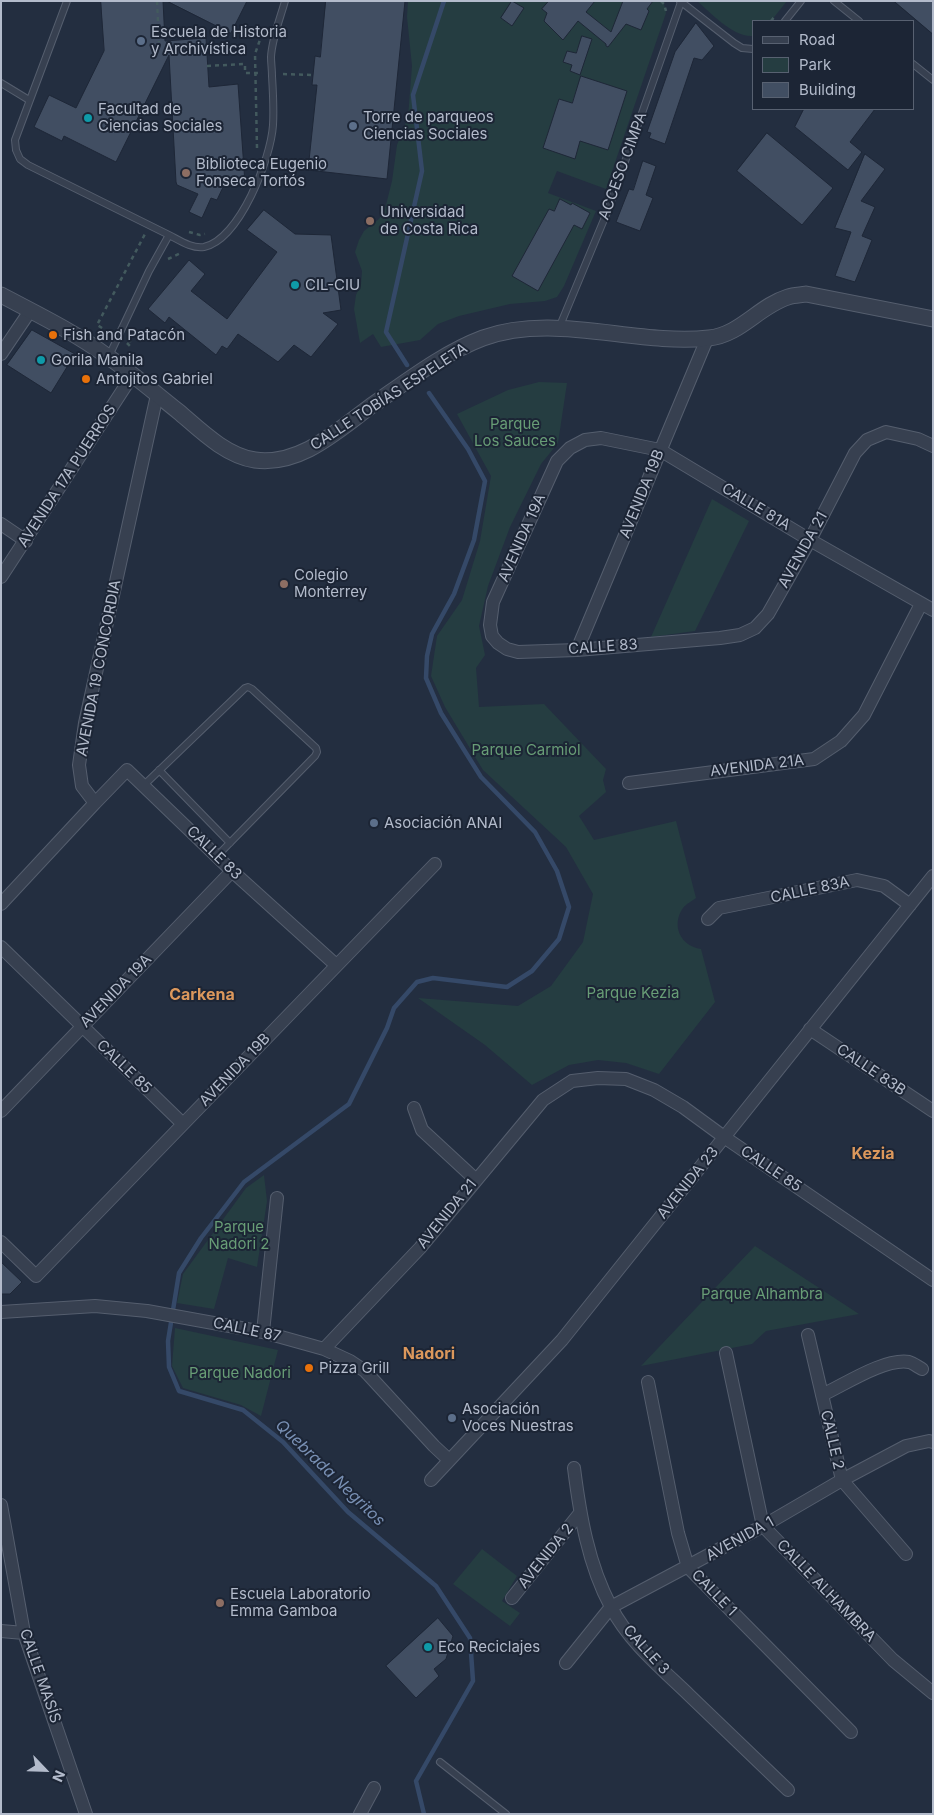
<!DOCTYPE html>
<html>
<head>
<meta charset="utf-8">
<style>
  body { margin:0 }
  #map { position:relative; width:934px; height:1815px; overflow:hidden; background:#232e40; font-family:Inter,sans-serif }
  canvas { display:block }
  .frame { position:absolute; inset:0; border:2px solid #b3bbcb; pointer-events:none }
  .legend { position:absolute; left:752px; top:20px; width:162px; height:90px; box-sizing:border-box; background:#1c2535; border:1px solid #586171; margin:0; padding:6px 9px; list-style:none; font-size:15px; color:#b3bbcb }
  .legend li { display:flex; align-items:center; gap:10px; height:25px }
  .legend b { width:25px; border:1px solid #586171 }
  .north { position:absolute; left:20px; top:1745px; width:50px; height:50px; -webkit-text-stroke:4px #1c2535; paint-order:stroke; rotate:114deg; font-size:14px; font-weight:700; line-height:20px; text-align:center; color:#b3bbcb }
  .north::after { content:''; display:block; margin:auto; width:18px; height:22px; background:#b3bbcb; clip-path:polygon(50% 0,100% 100%,50% 72%,0 100%) }
</style>
</head>
<body>
<div id="map">
<canvas width="934" height="1815"></canvas>
<div class="frame"></div>
<ul class="legend">
<li><b style="height:6px;background:#374050"></b>Road</li>
<li><b style="height:14px;background:#253d41"></b>Park</li>
<li><b style="height:14px;background:#414e62"></b>Building</li>
</ul>
<div class="north">N</div>
</div>
<script>
const ctx = document.querySelector('canvas').getContext('2d');
ctx.lineJoin = 'round';
function paint(path, color) {
  ctx.fillStyle = color;
  ctx.fill(path, 'evenodd');
}
function strokePath(path, color, width, dash) {
  ctx.strokeStyle = color;
  ctx.lineWidth = width;
  ctx.lineCap = dash ? 'butt' : 'round';
  ctx.setLineDash(dash || []);
  ctx.stroke(path);
}
function write(font, color, halo, rows, align = 'center') {
  ctx.font = font + ' Inter,sans-serif';
  ctx.lineWidth = 4;
  ctx.setLineDash([]);
  ctx.textBaseline = 'middle';
  ctx.strokeStyle = halo;
  ctx.fillStyle = color;
  for (const [text, x, y, turn = 0] of rows) {
    ctx.save();
    ctx.translate(x, y);
    ctx.rotate((+turn || 0) * Math.PI / 180);
    ctx.textAlign = isNaN(turn) ? turn : align;
    if (halo) ctx.strokeText(text, 0, 0);
    ctx.fillText(text, 0, 0);
    ctx.restore();
  }
}
paint(new Path2D(`
  M408,1H661L664,4L666,13L606,189L557,171L548,193L596,211L564,286L557,297L545,301L510,304L459,316L438,324L420,340L381,347L373,334L360,343L354,309L356,295L361,284L362,271L355,252L359,240L364,231L379,219L385,209L392,181L397,145L408,117L412,66L407,17Z
  M697,1H787L771,21H753V36C734,38 711,13 697,1Z
  M539,382L567,383L558,443L541,464L510,527L488,586L479,626L485,655L476,668L479,707L544,704L606,769L603,780L606,792L579,816L594,840L676,821L696,898C692,901 686,904 683,908C671,925 680,946 701,949L715,1002L659,1074L626,1063L598,1060L569,1065L532,1085L485,1045L418,998L518,1006L551,986L583,942L593,894L566,847L483,770L445,707L431,676L437,636L462,600L480,541L491,476L457,414L508,390Z
  M712,499L749,521L695,631L651,637Z
  M264,1175L267,1201L257,1267L228,1258L214,1309L177,1303L183,1274L246,1188Z
  M755,1246L859,1314L766,1331L752,1344L641,1366Z
  M175,1328L278,1350L261,1416L241,1405L183,1388L172,1366Z
  M482,1549L517,1576L502,1601L520,1613L510,1626L453,1584Z`), '#253d41');
strokePath(new Path2D(`
  M407,365L386,332L422,171L413,95L444,1
  M424,1814L416,1781L473,1681L470,1638L436,1586L348,1512L283,1442L243,1410L179,1391L169,1367L168,1341L179,1273L201,1238L244,1182L349,1104L387,1028L394,1008L417,982L433,978L507,987L532,971L559,939L569,907L557,871L535,832L481,777L441,713L426,678L427,656L432,634L454,594L474,540L485,481L468,449L429,393`), '#354968', 4.5);
const building = new Path2D(`
  M101,1H163L165,41L206,38L209,87L238,84L245,183L224,185L217,200L211,198L202,218L189,212L198,194L177,185L176,182L169,55L116,162L64,136L62,141L34,127L49,95L76,108L104,51Z
  M167,1H247L231,33Z
  M326,1H405L387,179L308,170L317,85H312L315,56L320,57Z
  M512,1L524,8L512,26L501,18Z
  M549,1H595L586,12L611,32L623,1H653L647,9L649,11L641,30L626,24L608,47L606,46V44L578,21L563,40L544,21L547,13L542,9Z
  M894,1H933V34Z
  M696,23L714,46L702,60L694,58L665,144L649,138L651,133L647,132L675,52Z
  M582,36L592,39L580,75L570,71L572,65L563,62L567,51L576,53Z
  M581,76L627,91L608,150L580,141L575,159L543,148L559,99L572,103Z
  M804,109H875L850,142L862,152L848,170L795,127Z
  M767,133L833,188L802,225L737,171Z
  M865,154L885,169L861,201L875,207L862,236L872,240L855,282L835,276L851,232L835,228Z
  M643,161L656,166L646,195L653,198L640,231L616,222L629,189L633,190Z
  M560,199L571,205L572,203L590,213L582,229L574,225L538,291L512,276L549,209L554,211Z
  M264,210L295,234L331,235L341,310L323,313L338,324L311,357L294,345L278,362L238,334L227,349L222,346L216,355L169,317L165,323L148,309L189,260L205,274L191,291L227,319L277,252L247,230Z
  M32,330L75,354L51,393L7,365Z
  M1,1262L22,1282L10,1294H1Z
  M438,1618L453,1636L446,1659L434,1669L439,1676L416,1698L386,1666Z`);
paint(building, '#414e62');
strokePath(building, '#1e2737', 1);
const service = new Path2D(`
  M67,1L15,140L16,150L20,159L28,165L169,235
  M680,1L734,43L742,48L753,49
  M834,1L859,21
  M785,21L801,1
  M913,64L933,80
  M1,83L29,100
  M559,328L608,210L681,2
  M109,356L149,271L169,235C179,240 192,249 204,247C240,239 271,158 273,125C274,109 273,92 272,76C272,69 271,63 271,57C272,38 280,19 285,1
  M159,770L230,843
  M143,786L245,688L248,687L252,689L316,748L317,752L315,756L217,856
  M440,1762L506,1814`);
const minor = new Path2D(`
  M1,354L30,311
  M933,446L918,439L886,432L867,440L855,453L810,540L768,614L755,628L740,635L720,638L577,650L518,652L507,649L498,643L492,636L490,625L493,602L557,461L570,448L585,440L601,438L660,450L810,540L933,610
  M1,524L26,541
  M1,577L132,376
  M577,650L707,339
  M629,783L814,759L841,741L864,715L921,604
  M95,803L127,770L232,871L336,965
  M1,904L95,803L82,786L79,765L85,723L157,395
  M708,919L719,908L857,880L884,886L910,905
  M1,947L183,1124
  M810,1029L933,1111
  M414,1108L422,1130L475,1179
  M1,1111L232,871
  M1,1242L36,1276L435,864
  M1,1312L95,1306L147,1311L263,1332L324,1349L350,1361L365,1371L434,1446L449,1460
  M263,1332L277,1198
  M808,1335L842,1480L906,1554
  M324,1349L420,1248L543,1100L572,1081L598,1078L626,1079L654,1090L683,1107L724,1137L933,1280
  M726,1353L763,1526L893,1660L933,1693
  M648,1382L678,1533L688,1567L851,1732
  M822,1395C844,1385 884,1358 909,1362C913,1363 918,1367 922,1369
  M574,1468C580,1515 588,1564 611,1607C629,1642 661,1668 689,1695C722,1727 755,1758 788,1790
  M431,1480L562,1340L933,876
  M1,1505L24,1633L86,1814
  M512,1598L580,1513
  M1,1631L24,1633
  M566,1663L611,1607L763,1526L842,1480L906,1446L929,1441L933,1442
  M360,1814L374,1788`);
const tertiary = new Path2D(`
  M1,295C37,314 74,332 107,356C132,373 155,393 179,412C200,430 226,456 255,460C300,466 337,431 371,406C406,382 443,353 483,338C555,312 635,346 709,338C740,335 759,306 788,297C794,295 801,295 806,294L933,319`);
strokePath(service, '#555e6e', 8);
strokePath(minor, '#555e6e', 14);
strokePath(tertiary, '#555e6e', 17);
strokePath(new Path2D(`
  M157,1L159,42
  M661,1L664,4L666,11
  M771,21L775,16
  M207,66L245,64V73H262
  M283,74L314,75
  M257,148L255,54L263,31
  M189,232L200,235L205,234
  M168,259L181,253
  M109,332L97,325L145,234
  M127,343L130,346V338`), '#435a5e', 2.5, [4, 4]);
strokePath(service, '#374050', 6);
strokePath(minor, '#374050', 12);
strokePath(tertiary, '#374050', 15);
for (const [x, y, r, color] of [
  [141,41,5,"#5c6f8a"],
  [88,118,5,"#0f9aa8"],
  [353,126,5,"#5c6f8a"],
  [186,173,5,"#8d6e63"],
  [370,221,5,"#8d6e63"],
  [295,285,5,"#0f9aa8"],
  [53,335,5,"#e8710a"],
  [41,360,5,"#0f9aa8"],
  [86,379,5,"#e8710a"],
  [284,584,5,"#8d6e63"],
  [374,823,5,"#5c6f8a"],
  [309,1368,5,"#e8710a"],
  [452,1418,5,"#5c6f8a"],
  [220,1603,5,"#8d6e63"],
  [428,1647,5,"#0f9aa8"]
]) {
  const dot = new Path2D();
  dot.arc(x, y, r, 0, 2 * Math.PI);
  ctx.fillStyle = color;
  ctx.fill(dot);
  strokePath(dot, '#1c2535', 2);
}
write('15px', '#b3bbcb', '#1c2535', [
  ["Escuela de Historia",151,32],
  ["y Archivística",151,49],
  ["Facultad de",98,109],
  ["Ciencias Sociales",98,126],
  ["Torre de parqueos",363,117],
  ["Ciencias Sociales",363,134],
  ["Biblioteca Eugenio",196,164],
  ["Fonseca Tortós",196,181],
  ["Universidad",380,212],
  ["de Costa Rica",380,229],
  ["CIL-CIU",305,285],
  ["Fish and Patacón",63,335],
  ["Gorila Manila",51,360],
  ["Antojitos Gabriel",96,379],
  ["Colegio",294,575],
  ["Monterrey",294,592],
  ["Asociación ANAI",384,823],
  ["Pizza Grill",319,1368],
  ["Asociación",462,1409],
  ["Voces Nuestras",462,1426],
  ["Escuela Laboratorio",230,1594],
  ["Emma Gamboa",230,1611],
  ["Eco Reciclajes",438,1647]
], 'left');
write('15px', '#b3bbcb', '#1c2535', [
  ["ACCESO CIMPA",623,166,-70],
  ["CALLE TOBÍAS ESPELETA",389,397,-33],
  ["AVENIDA 17A PUERROS",67,476,-57],
  ["AVENIDA 19B",642,494,-68],
  ["CALLE 81A",756,507,31],
  ["AVENIDA 19A",522,538,-66],
  ["AVENIDA 21",803,550,-61],
  ["CALLE 83",603,647,-4],
  ["AVENIDA 19 CONCORDIA",99,668,-79],
  ["AVENIDA 21A",757,766,-7],
  ["CALLE 83",214,853,44],
  ["CALLE 83A",810,890,-12],
  ["AVENIDA 19A",116,991,-46],
  ["CALLE 85",124,1067,44],
  ["AVENIDA 19B",235,1070,-46],
  ["CALLE 83B",871,1070,34],
  ["CALLE 85",771,1169,34],
  ["AVENIDA 23",688,1183,-51],
  ["AVENIDA 21",447,1214,-51],
  ["CALLE 87",247,1330,12],
  ["CALLE 2",832,1440,77],
  ["AVENIDA 1",740,1539,-29],
  ["AVENIDA 2",546,1556,-51],
  ["CALLE ALHAMBRA",826,1591,46],
  ["CALLE 1",714,1593,46],
  ["CALLE 3",646,1650,48],
  ["CALLE MASÍS",40,1676,71]
]);
write('15px', '#689d76', '#1c2535', [
  ["Parque",515,424],
  ["Los Sauces",515,441],
  ["Parque Carmiol",526,750],
  ["Parque Kezia",633,993],
  ["Parque",239,1227],
  ["Nadori 2",239,1244],
  ["Parque Alhambra",762,1294],
  ["Parque Nadori",240,1373]
]);
write('bold 16px', '#dc985c', '#1c2535', [
  ["Carkena",202,995],
  ["Kezia",873,1154],
  ["Nadori",429,1354]
]);
write('italic 16px', '#7990b4', '#1c2535', [
  ["Quebrada Negritos",330,1473,44]
]);
</script>
</body>
</html>
